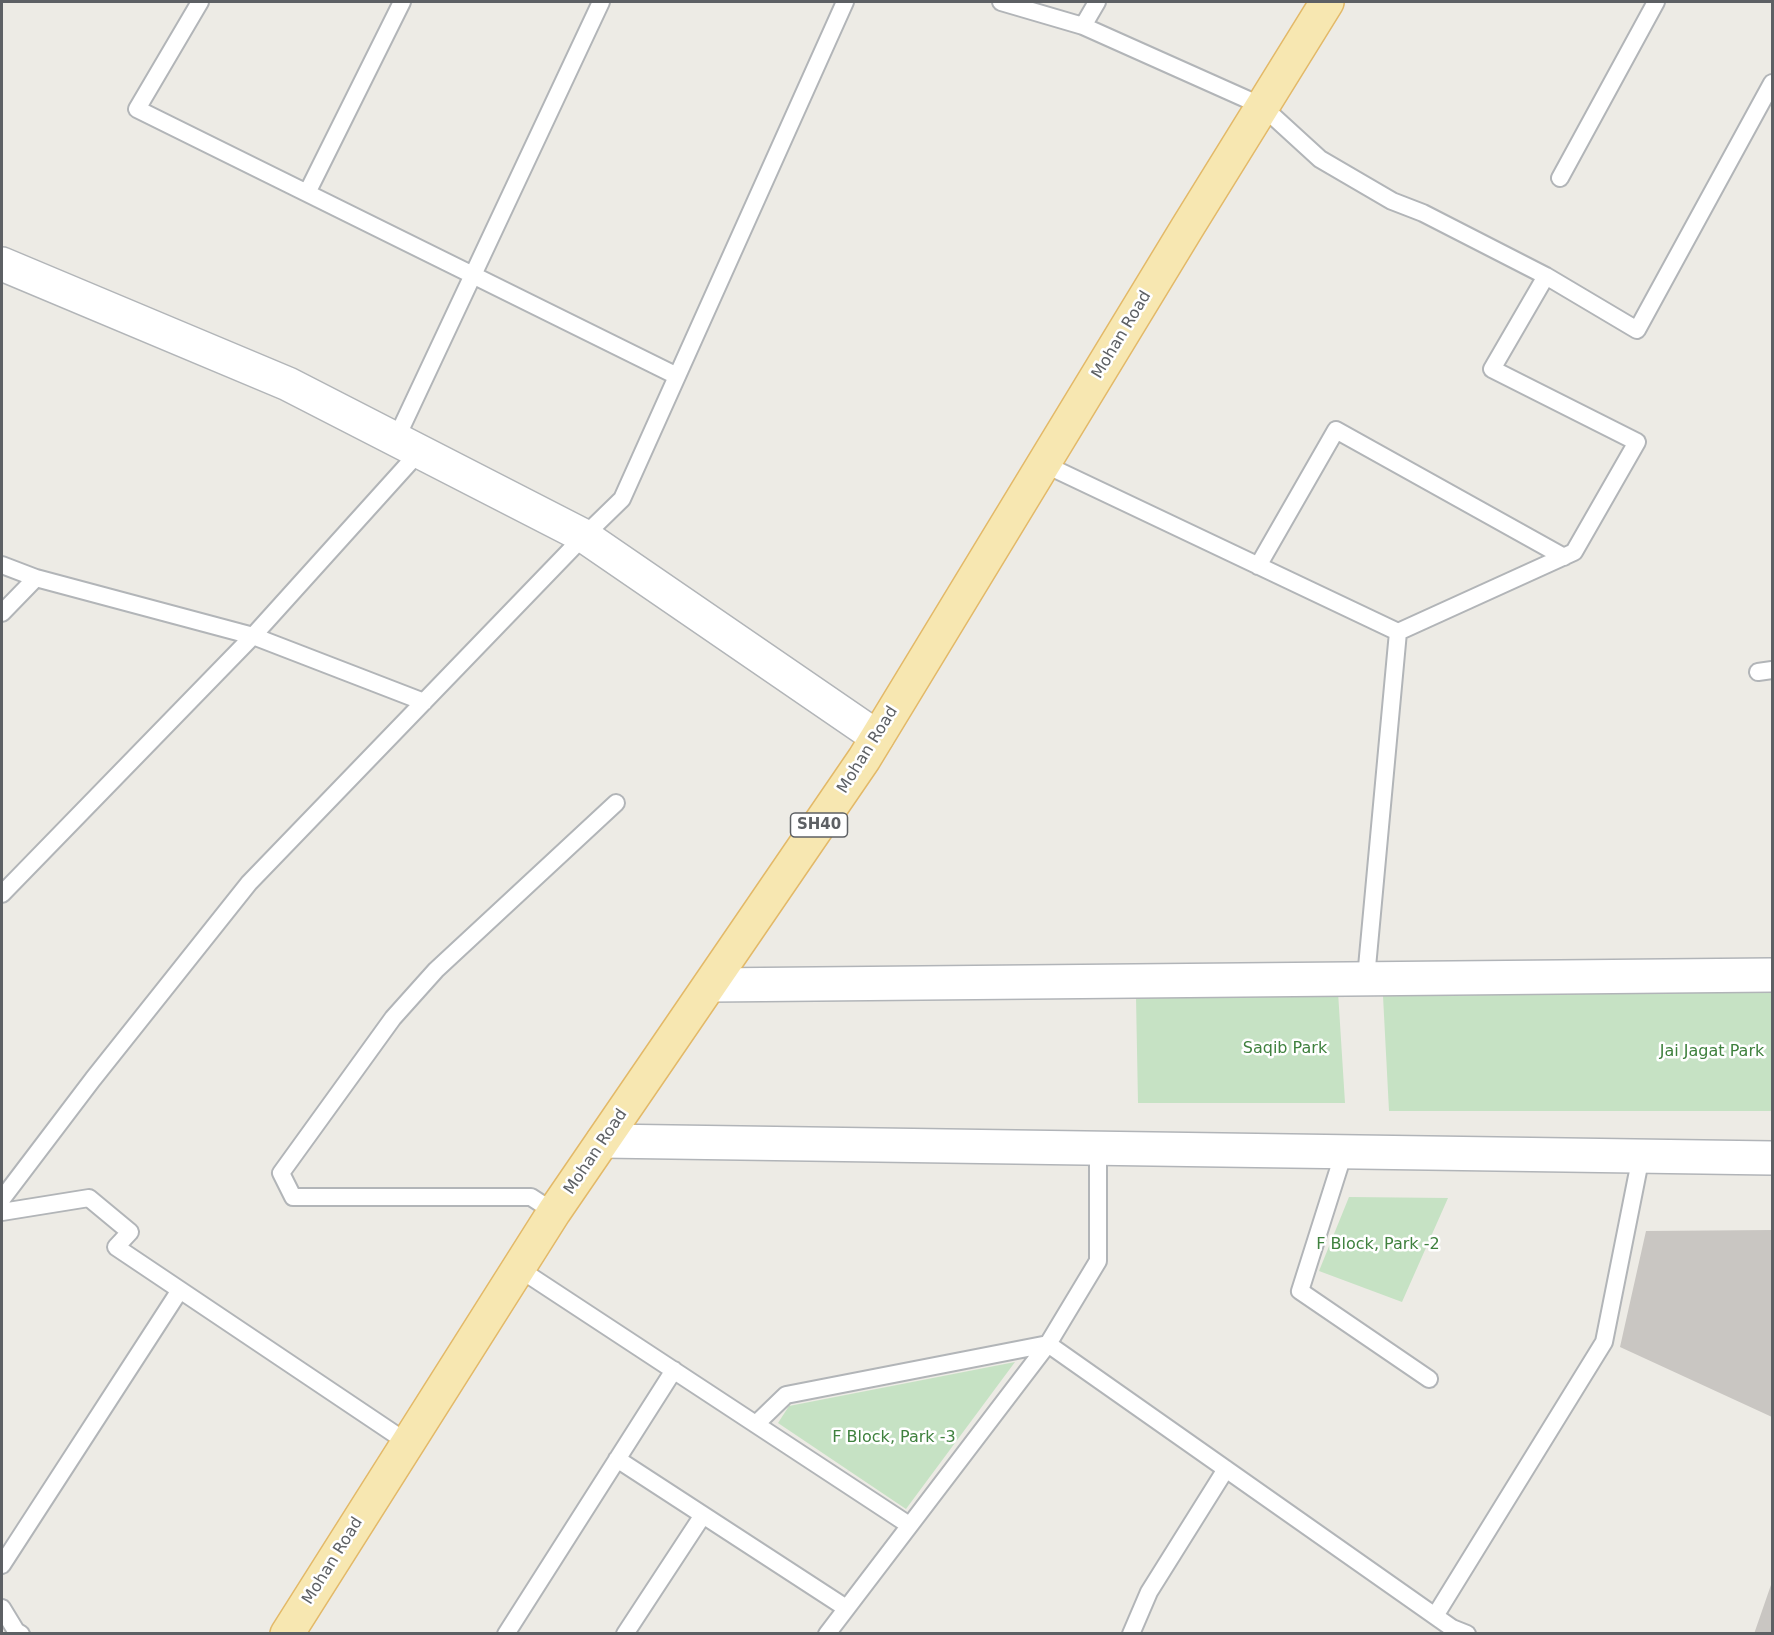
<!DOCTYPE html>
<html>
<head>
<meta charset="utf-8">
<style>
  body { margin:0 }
  #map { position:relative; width:1774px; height:1635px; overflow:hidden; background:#edebe5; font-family:"DejaVu Sans",sans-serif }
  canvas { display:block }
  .frame { position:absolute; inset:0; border:3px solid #5d6064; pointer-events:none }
</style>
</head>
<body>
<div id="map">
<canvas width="1774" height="1635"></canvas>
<div class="frame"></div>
</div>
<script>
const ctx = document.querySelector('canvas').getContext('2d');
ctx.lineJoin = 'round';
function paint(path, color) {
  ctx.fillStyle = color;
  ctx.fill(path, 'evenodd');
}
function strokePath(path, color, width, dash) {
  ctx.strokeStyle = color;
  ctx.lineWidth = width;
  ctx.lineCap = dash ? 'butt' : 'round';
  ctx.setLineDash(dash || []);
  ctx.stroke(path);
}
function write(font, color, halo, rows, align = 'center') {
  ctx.font = font + ' "DejaVu Sans",sans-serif';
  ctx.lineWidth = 5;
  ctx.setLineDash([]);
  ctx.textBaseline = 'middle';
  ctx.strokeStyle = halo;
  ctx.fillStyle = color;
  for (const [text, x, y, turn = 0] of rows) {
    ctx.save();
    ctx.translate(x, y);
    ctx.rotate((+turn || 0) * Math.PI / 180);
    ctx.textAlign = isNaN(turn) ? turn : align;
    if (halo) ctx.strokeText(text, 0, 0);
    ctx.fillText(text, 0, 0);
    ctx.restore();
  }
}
paint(new Path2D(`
  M1338,992L1345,1103H1138L1136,997Z
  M1772,992V1111H1389L1383,996Z
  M1349,1197L1448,1198L1402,1302L1319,1271Z
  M1015,1362L906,1509L778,1423L789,1406Z`), '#c6e2c4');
paint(new Path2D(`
  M1772,1230V1417L1620,1347L1646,1231Z
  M1772,1582V1634H1754Z`), '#c9c6c2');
const lane = new Path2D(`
  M200,2L137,109L677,376
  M1001,2L1083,26L1262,106L1320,159L1392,201L1423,213L1546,276
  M1083,26L1097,2
  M1560,178L1656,2
  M307,193L402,2
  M396,439L601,2
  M1044,464L1398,632L1366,978
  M2,565L36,578L253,636L424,702
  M1258,566L1336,430L1564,557
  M2,613L36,578
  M1398,632L1574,552L1637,442L1492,369L1546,276L1637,330L1772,83
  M1758,672L1772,670
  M2,894L253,636L420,451
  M1344,1152L1300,1291L1429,1379
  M2,1199L93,1079L249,883L584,536L622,499L845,2
  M2,1212L89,1198L130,1232L116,1247L408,1443
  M554,1212L531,1197H293L281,1173L393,1018L436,970L616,803
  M518,1268L909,1525
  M756,1424L786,1395L1048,1344L1452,1628L1467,1634
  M617,1459L846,1608
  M2,1565L180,1290
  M2,1608L16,1631L21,1634
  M1435,1616L1604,1342L1641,1156
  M506,1634L674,1370
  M625,1634L703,1515
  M827,1634L1048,1344L1098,1261V1148
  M1131,1634L1149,1592L1226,1469`);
const street = new Path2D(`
  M2,264L288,384L584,536L877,737`);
const secondary = new Path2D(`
  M710,985L1772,975
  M603,1141L1772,1158`);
const primary = new Path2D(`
  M287,1634L554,1212L864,759L1187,228L1327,2`);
strokePath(lane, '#b2b5b8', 20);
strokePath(street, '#b2b5b8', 36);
strokePath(secondary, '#b1b4b8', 36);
strokePath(primary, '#e3b968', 36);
strokePath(lane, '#fff', 16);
strokePath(street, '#fff', 33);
strokePath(secondary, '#fff', 33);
strokePath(primary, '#f7e7b1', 33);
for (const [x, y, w] of [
  [819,825,57]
]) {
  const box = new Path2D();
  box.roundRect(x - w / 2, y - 12, w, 24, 4.5);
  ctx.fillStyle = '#fff';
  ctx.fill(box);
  strokePath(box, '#5d6064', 1.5);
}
write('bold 15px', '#5d6064', null, [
  ["SH40",819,825]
]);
write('16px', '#5d6064', '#fff', [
  ["Mohan Road",1122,335,-59],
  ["Mohan Road",868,750,-58],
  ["Mohan Road",596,1152,-56],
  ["Mohan Road",333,1561,-58]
]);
write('16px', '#3f813e', '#fff', [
  ["Saqib Park",1285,1049],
  ["Jai Jagat Park",1712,1052],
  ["F Block, Park -2",1378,1245],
  ["F Block, Park -3",894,1438]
]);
</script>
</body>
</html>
